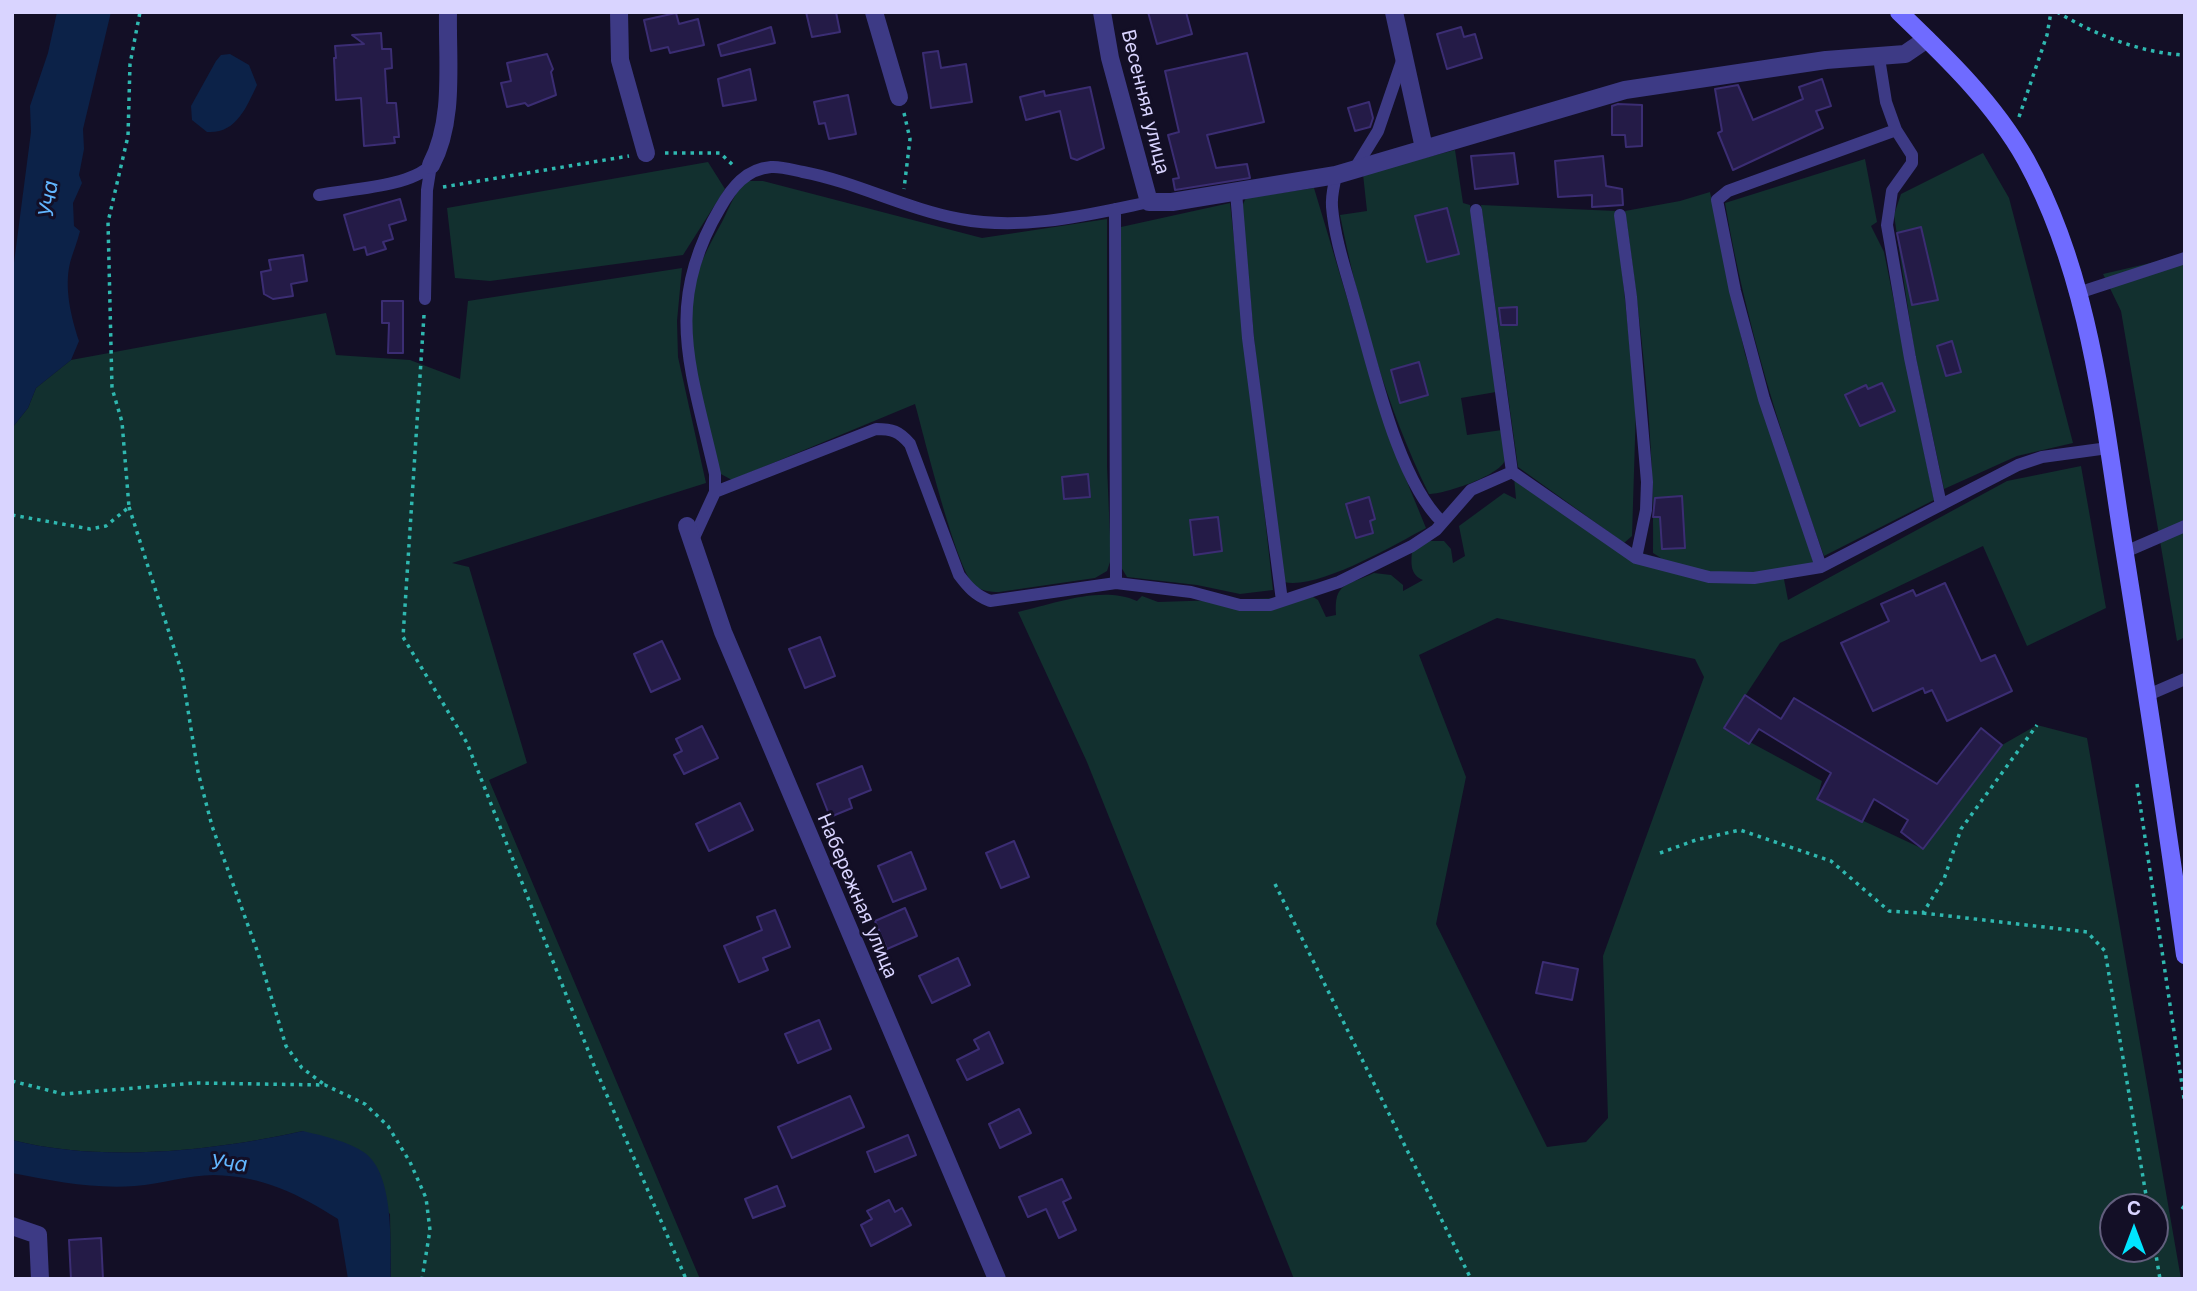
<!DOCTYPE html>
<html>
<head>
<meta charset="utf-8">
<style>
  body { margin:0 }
  #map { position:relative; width:2197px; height:1291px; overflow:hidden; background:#130f26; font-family:Inter,sans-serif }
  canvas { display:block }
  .frame { position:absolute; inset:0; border:14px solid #d9d4ff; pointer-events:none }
  .north { position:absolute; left:2099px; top:1193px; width:70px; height:70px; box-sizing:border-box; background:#130f26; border:2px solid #625e7d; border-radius:50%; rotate:0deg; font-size:19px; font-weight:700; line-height:28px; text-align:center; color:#d9d4ff }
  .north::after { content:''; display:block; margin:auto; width:24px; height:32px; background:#00e5ff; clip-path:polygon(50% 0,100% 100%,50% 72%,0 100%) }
</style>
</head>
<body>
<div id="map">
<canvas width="2197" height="1291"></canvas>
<div class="frame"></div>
<div class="north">С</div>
</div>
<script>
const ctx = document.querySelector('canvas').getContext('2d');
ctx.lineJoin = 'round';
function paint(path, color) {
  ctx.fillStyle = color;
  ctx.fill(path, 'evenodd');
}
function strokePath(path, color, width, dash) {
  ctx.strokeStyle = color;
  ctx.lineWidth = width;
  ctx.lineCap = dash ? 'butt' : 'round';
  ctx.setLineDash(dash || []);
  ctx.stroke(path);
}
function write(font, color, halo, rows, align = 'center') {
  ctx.font = font + ' Inter,sans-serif';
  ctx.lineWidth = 6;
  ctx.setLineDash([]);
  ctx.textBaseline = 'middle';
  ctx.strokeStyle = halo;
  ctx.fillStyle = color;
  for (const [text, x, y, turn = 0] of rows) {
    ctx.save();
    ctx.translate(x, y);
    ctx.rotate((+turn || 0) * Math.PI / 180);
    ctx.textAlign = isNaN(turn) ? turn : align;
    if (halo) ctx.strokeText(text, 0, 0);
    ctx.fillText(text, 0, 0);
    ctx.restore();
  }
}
paint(new Path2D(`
  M1455,150L1463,203L1470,205L1496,392L1461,398L1467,435L1502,430C1503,438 1508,450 1506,458C1503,475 1445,494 1429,494C1386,406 1359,310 1340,215L1367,211L1363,174Z
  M1983,153L2009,198L2073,443L2017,456L1944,489L1914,349L1894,215L1901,194Z
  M1865,159L1877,222L1871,226L1884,252L1934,500L1824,556C1782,438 1746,326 1725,203Z
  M708,162L725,189L683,255L490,281L455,278L447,208Z
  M748,181H763L982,238L1107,219V466L1111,559L1107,571L1095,578L999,592C990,592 981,591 974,585C956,568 924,436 915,404L732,480L719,473C708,418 681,341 694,286C699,263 711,242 722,222C729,209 736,188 748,181Z
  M1314,188L1389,438L1426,528C1394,545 1318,590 1284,582L1257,370L1242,206L1246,198Z
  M1710,192L1745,354L1814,564L1782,569L1788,600L2007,481L2081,466L2106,608L2027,646L1983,546L1780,643L1724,728L1822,781L1817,799L1923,849L2002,745L2037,725L2087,738L2181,1279H1294L1087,762L1018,612C1054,604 1101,585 1137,601L1142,596L1158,602L1313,597L1318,600L1326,617L1336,615C1334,582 1346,586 1374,573L1391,575L1403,585V591L1423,580C1410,575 1411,563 1412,551L1424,541H1444L1451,549L1453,563L1465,556L1459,526L1504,493L1516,499L1514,477L1637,552L1661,558L1653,553C1655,438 1641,324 1625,211L1680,201ZM1497,618L1695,659L1704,677L1603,956L1608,1118L1586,1142L1547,1147L1436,924L1466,777L1419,655ZM2113,1207H2155V1249H2113Z
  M1230,203L1273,590L1240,594L1197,585L1127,577L1121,567V227Z
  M1481,205L1616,211L1636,407L1632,536L1624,543L1518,467Z
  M2185,255V637L2177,641L2121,311L2103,274Z
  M682,268L677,321L678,357L706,483L452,563L469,567L527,763L489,780L700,1279H391L390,1214L303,1131C213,1151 102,1163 12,1140V428L28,408L36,388L71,360L326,313L336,355L410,360L460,379L468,301Z`), '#12302f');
paint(new Path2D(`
  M57,12H111L83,129L84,149L79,175L82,183L73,203L74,226L80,231C77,243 73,252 70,263C64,288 71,317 79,341L71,360L36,388L28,408L12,428V278L31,132L30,106L48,53Z
  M230,54L249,65L257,85C246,108 236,134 207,132L192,120L191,106L216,61L221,55Z
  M303,1131C323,1136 348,1141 365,1153C395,1175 390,1246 391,1279H348L338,1219C299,1194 262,1176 214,1175C188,1175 161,1184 135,1186C93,1189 53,1181 12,1173V1140C102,1163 213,1151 303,1131Z`), '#0c2248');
const building = new Path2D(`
  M806,12H836L840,32L812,37Z
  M1148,12H1186L1192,34L1157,44Z
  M676,13L679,24L698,19L704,45L670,53L668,47L651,51L644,20Z
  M771,27L775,43L721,56L718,45Z
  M1461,27L1464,37L1475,34L1482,58L1447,69L1437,34Z
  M381,33L382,49H391L392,68L385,69L387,103H396L399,137H394L395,143L364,146L361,98L336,100L334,58H336L335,46L364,44L352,35Z
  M938,51L941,68L966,64L972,102L931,108L923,53Z
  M1247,53L1264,122L1207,135L1216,168L1247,164L1250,178L1175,190L1173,179L1179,178L1168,135L1179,132L1165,71Z
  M547,54L553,69L551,72L556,95L528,106L525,103L507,107L501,83L511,81L507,63Z
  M750,69L756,100L723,106L718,79Z
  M1822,79L1831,106L1816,111L1823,128L1733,170L1718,133L1722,131L1715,89L1738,85L1753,120L1803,99L1799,87Z
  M1090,87L1104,148L1077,160L1071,158L1060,111L1026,120L1020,97L1044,91L1045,96Z
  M848,95L856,134L829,139L825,123L819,124L814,102Z
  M1369,102L1373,118L1370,127L1355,131L1348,108Z
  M1618,104L1642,105V146L1626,147L1625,135H1612V106Z
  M1514,153L1518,184L1475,189L1471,156Z
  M1603,156L1606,186L1622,189L1623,205L1592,207V195L1558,197L1555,161Z
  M400,199L406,220L389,225L393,239L383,242L386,249L367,255L365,247L354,250L344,215Z
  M1447,208L1459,254L1427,262L1415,216Z
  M1921,227L1938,300L1912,305L1897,233Z
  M303,255L307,281L291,284L293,296L273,299L264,294L261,272L271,270L269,260Z
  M382,301H403V353H388L389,323H382Z
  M1517,307V325H1501L1499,308Z
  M1952,341L1961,372L1946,376L1937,346Z
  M1419,362L1428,395L1400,403L1391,370Z
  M1882,383L1895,411L1860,426L1845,395L1866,385L1868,389Z
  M1088,474L1090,497L1064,499L1062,477Z
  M1682,496L1685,548L1662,549L1660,517H1653L1655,498Z
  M1369,497L1375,519L1370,521L1373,533L1356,538L1346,504Z
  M1218,517L1222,551L1194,555L1190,520Z
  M1945,583L1981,661L1995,655L2012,691L1947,721L1932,690L1925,693L1923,688L1873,711L1841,643L1889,621L1881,604L1913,590L1916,596Z
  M820,637L835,676L805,688L789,649Z
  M662,641L680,679L651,692L634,654Z
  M1745,695L1781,719L1794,698L1937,784L1981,728L2002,745L1923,849L1901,832L1908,820L1874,799L1862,822L1817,799L1831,773L1759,729L1749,744L1724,728Z
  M702,726L718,758L684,774L674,755L682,751L676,739Z
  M862,766L871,790L849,799L852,808L830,817L817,784Z
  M740,803L753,830L709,851L696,824Z
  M1014,841L1029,877L1001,888L986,853Z
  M911,852L926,889L893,902L878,866Z
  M905,908L917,936L887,949L875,921Z
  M775,910L790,947L763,958L768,970L739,982L724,946L762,930L757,917Z
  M958,958L970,985L932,1003L919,976Z
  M1543,962L1578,969L1572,1000L1536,993Z
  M819,1020L831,1049L798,1063L785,1034Z
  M989,1032L1003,1063L967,1080L957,1060L979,1049L974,1040Z
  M850,1096L864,1127L792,1158L778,1127Z
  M1019,1109L1031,1133L1000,1148L989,1124Z
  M908,1135L916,1155L875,1172L867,1152Z
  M1062,1179L1071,1198L1063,1202L1076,1230L1059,1238L1046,1209L1028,1217L1019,1197Z
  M777,1186L785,1206L753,1218L745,1199Z
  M889,1200L895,1212L902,1208L911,1225L871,1246L861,1225L872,1219L867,1211Z
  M101,1238L103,1279H71L69,1240Z`);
paint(building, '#241b47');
strokePath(building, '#3b2d73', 2);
strokePath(new Path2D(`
  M2057,12C2096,35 2140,53 2185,55
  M904,113L910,139L904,189
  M2019,117L2047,35L2051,12
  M665,153H720L735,167
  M443,187L629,156
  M424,315L403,637L467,743L593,1063L686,1279
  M129,507L182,673L198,772L212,826L258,953L286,1046L302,1068L325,1085
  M12,515L90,529L106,526L129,507L122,422L112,388L108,222L128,136L130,64L140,12
  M2137,784L2185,1105
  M1660,853L1696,840L1740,830L1831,861L1889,911L1923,913L1944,879L1961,829L2037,725
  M1275,884L1471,1279
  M1923,913L2087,932L2105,951L2148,1207
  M12,1081L63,1094L195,1083L325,1085L365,1104L388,1126L410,1162L426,1198L430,1230L422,1279
  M2182,1209L2185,1205
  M2155,1249L2160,1279`), '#2fb8b0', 3.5, [3.5, 5]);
strokePath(new Path2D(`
  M1879,58L1886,102L1896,130L1912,155V163L1892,191L1887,225L1910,358L1941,505
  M1354,170L1378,131L1402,61
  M1336,175C1334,186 1331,196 1332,207C1335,242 1348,277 1357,311C1374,369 1398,480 1442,522
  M1236,192L1248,338L1282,601
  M319,195C349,189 410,187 431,165
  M1115,209L1116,583
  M1476,210L1512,472
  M1620,215L1631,297L1647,482L1646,510L1636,558
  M2078,293L2185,258
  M425,299L427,190L431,165
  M715,492L876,429C892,429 899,431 910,444L959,575C968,587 975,595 990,601L1116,583L1191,592L1240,605H1270L1339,582L1412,546L1436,530L1471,490L1512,472L1636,558L1709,577L1754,578L1821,567L2018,465L2042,457L2108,448
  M692,542L715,492V474C692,371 662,306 720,208C732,187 746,169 771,167C781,166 793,170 803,172C856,182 906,209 960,219C1024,231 1087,215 1149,202
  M2125,552L2185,526
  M1821,567L1764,399L1735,291L1717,200L1728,191L1896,130
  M2148,695L2185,679`), '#3d3a85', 12);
strokePath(new Path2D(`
  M619,12L620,60L646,153
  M874,12L899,97
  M1102,12L1110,58L1149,202H1172L1336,175L1625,90L1826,60L1905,54L1927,39
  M1394,12L1424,148
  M431,165C455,120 447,62 448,12
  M687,526L723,632L997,1279
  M12,1226L38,1235L40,1279`), '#3d3a85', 18);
strokePath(new Path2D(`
  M1899,12C1946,57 1994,103 2026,160C2090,276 2103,414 2123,542C2145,680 2166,817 2185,955`), '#6f6bff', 18);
write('19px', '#d9d4ff', '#130f26', [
  ["Весенняя улица",1145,102,76],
  ["Набережная улица",857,896,67]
]);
write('italic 21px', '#62b6ff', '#130f26', [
  ["Уча",49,199,-82],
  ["Уча",229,1164,4]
]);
</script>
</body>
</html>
